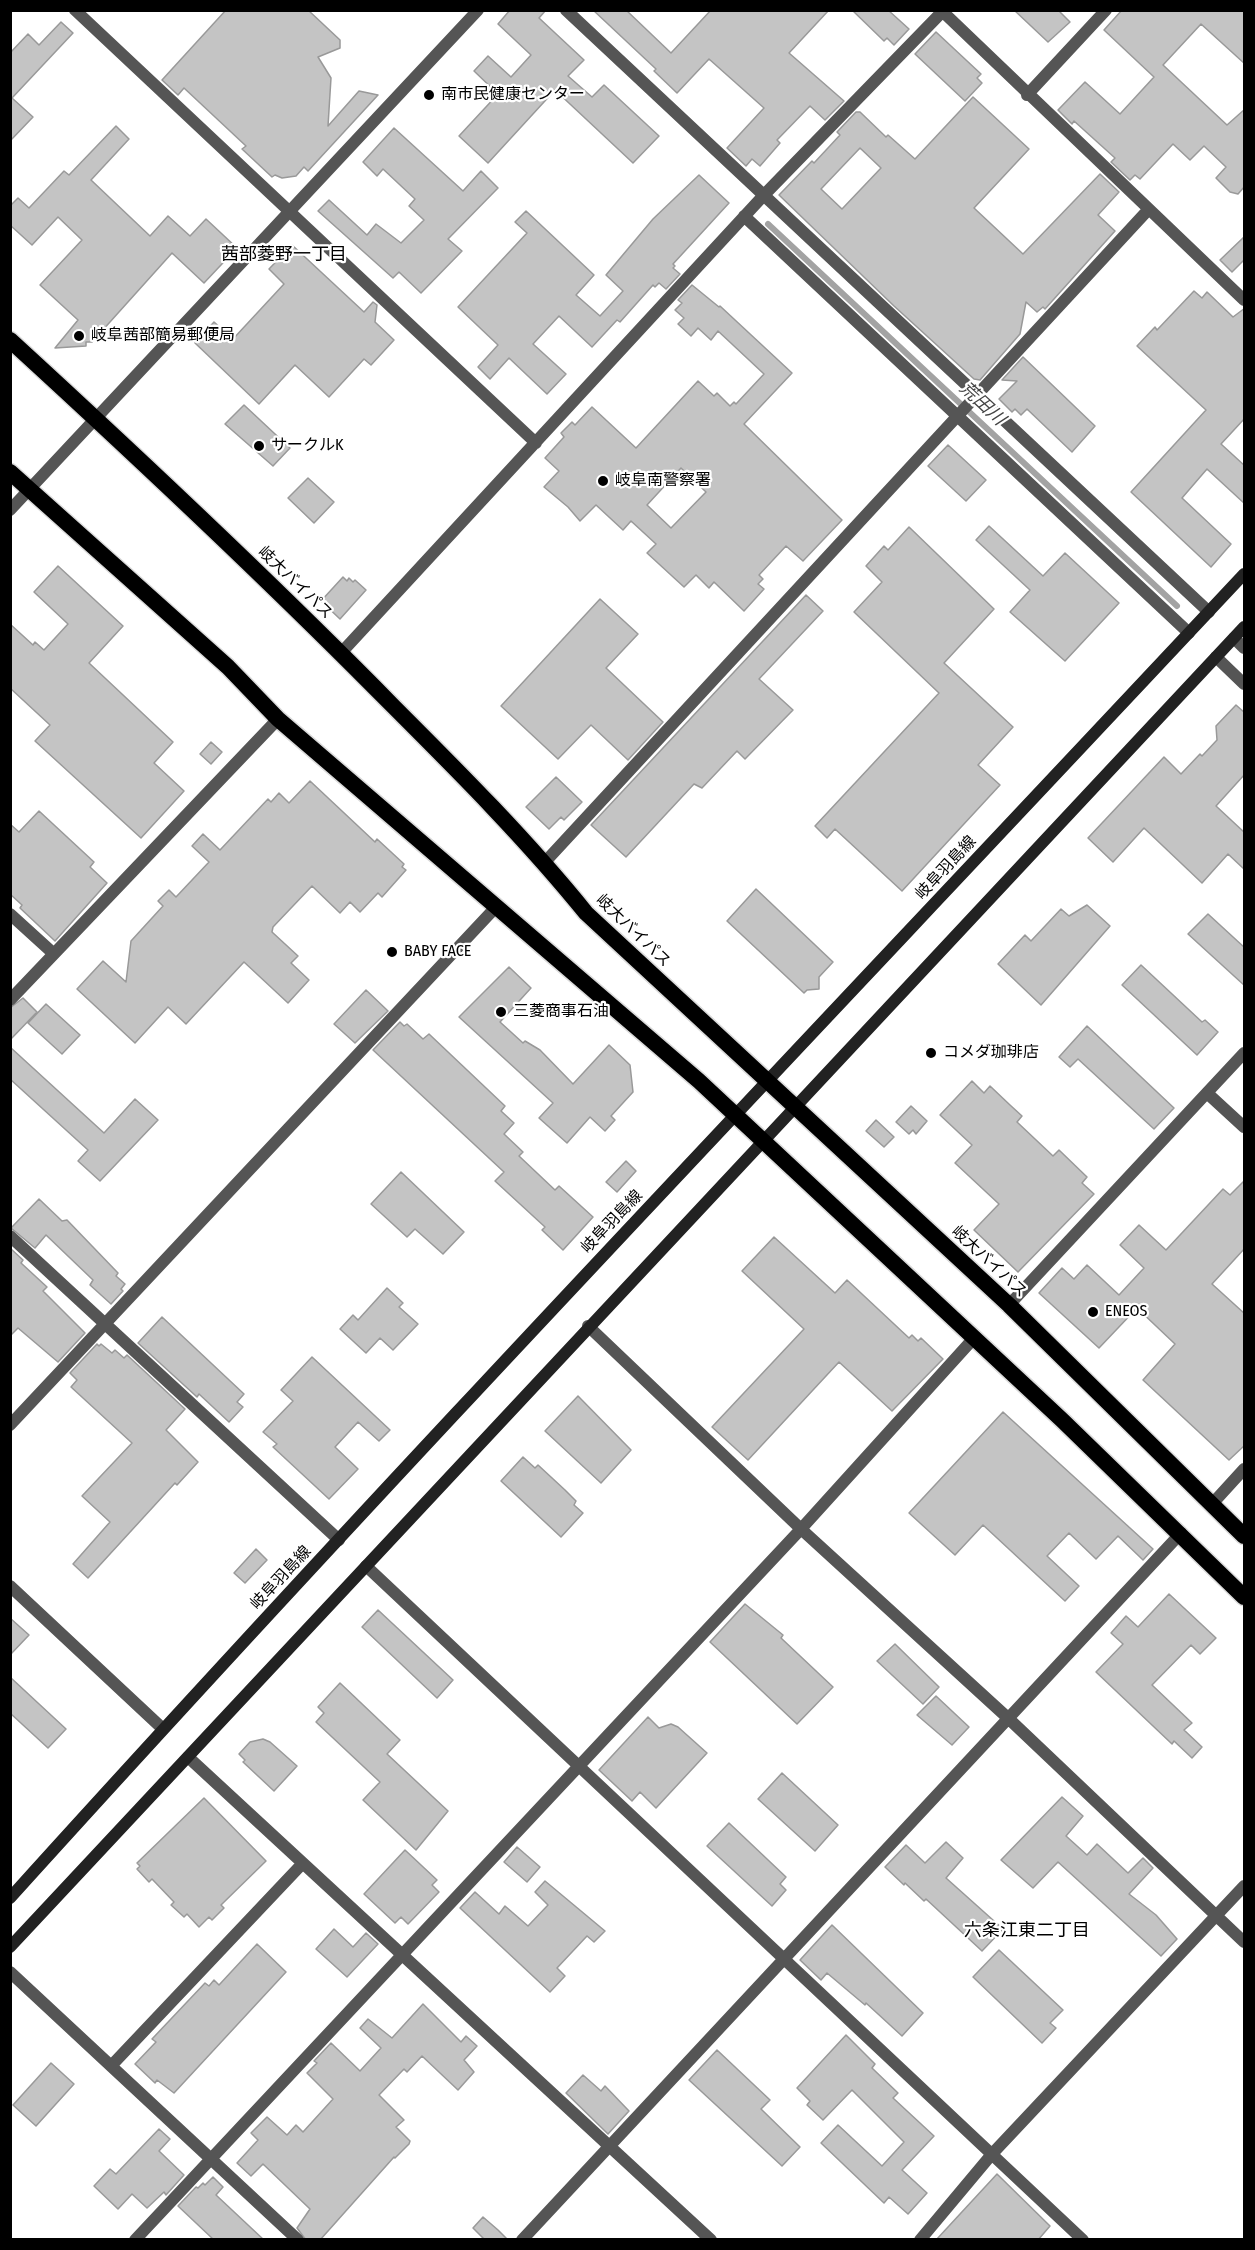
<!DOCTYPE html>
<html>
<head>
<meta charset="utf-8">
<style>
  body { margin:0 }
  #map { position:relative; width:1255px; height:2250px; overflow:hidden; background:#fff; font-family:"Fira Sans Condensed",sans-serif }
  canvas { display:block }
  .frame { position:absolute; inset:0; border:12px solid #000; pointer-events:none }
</style>
</head>
<body>
<div id="map">
<canvas width="1255" height="2250"></canvas>
<div class="frame"></div>
</div>
<script>
const ctx = document.querySelector('canvas').getContext('2d');
ctx.lineJoin = 'round';
function strokePath(path, color, width, dash) {
  ctx.strokeStyle = color;
  ctx.lineWidth = width;
  ctx.lineCap = dash ? 'butt' : 'round';
  ctx.setLineDash(dash || []);
  ctx.stroke(path);
}
function paint(path, color) {
  ctx.fillStyle = color;
  ctx.fill(path, 'evenodd');
}
function write(font, color, halo, rows, align = 'center') {
  ctx.font = font + ' "Fira Sans Condensed","Noto Sans JP",sans-serif';
  ctx.lineWidth = 4.5;
  ctx.setLineDash([]);
  ctx.textBaseline = 'middle';
  ctx.strokeStyle = halo;
  ctx.fillStyle = color;
  for (const [text, x, y, turn = 0] of rows) {
    ctx.save();
    ctx.translate(x, y);
    ctx.rotate((+turn || 0) * Math.PI / 180);
    ctx.textAlign = isNaN(turn) ? turn : align;
    if (halo) ctx.strokeText(text, 0, 0);
    ctx.fillText(text, 0, 0);
    ctx.restore();
  }
}
strokePath(new Path2D(`
  M768,224L1177,606`), '#a3a3a3', 6);
const building = new Path2D(`
  M226,10H308L340,40V48L318,57L331,78L328,126L359,91L378,95L308,171L304,167L296,176L282,178L275,175L272,177L242,149L246,146L184,88L178,95L162,80Z
  M510,10H546L539,18L584,60L568,76L592,97L604,85L659,136L633,163L555,90L488,163L459,136L498,94L474,71L488,56L511,77L531,55L498,24Z
  M593,10H626L671,53L711,10H829L789,53L844,101L825,120L810,106L777,140L780,143L760,166L752,159L746,166L727,148L764,108L709,59L677,93L654,71L656,69Z
  M852,10H888L909,29L894,45L887,38L884,41Z
  M1014,10H1058L1070,22L1048,42Z
  M1122,10H1245V64L1201,24L1163,65L1227,125L1245,109V186L1238,194L1230,192L1216,178L1226,167L1204,146L1190,160L1173,144L1140,179L1135,175L1130,180L1111,162L1115,158L1074,121L1072,124L1058,110L1085,82L1120,114L1154,77L1104,30Z
  M61,22L73,33L12,98L33,117L10,141V53L28,34L39,45Z
  M936,32L981,74L977,78L982,83L965,101L915,54Z
  M973,97L1029,149L974,208L1023,254L1100,174L1119,192L1098,215L1115,231L1045,309L1043,307L1037,312L1026,302L1020,334L980,380L974,379L894,306L779,195L812,161L814,163L840,135L837,132L856,112H860L886,137L888,135L915,159ZM860,148L881,168L842,209L821,189Z
  M116,126L129,139L91,180L150,236L168,216L190,236L206,219L237,248L204,283L172,253L92,342H86V346L55,348L78,320L40,285L82,240L58,217L32,245L10,225V206L18,198L29,208L64,171L69,175Z
  M394,128L463,191L481,171L498,188L448,239L462,251L421,293L399,272L393,278L318,211L329,200L367,235L376,224L401,243L424,220L409,206L415,199L383,169L377,176L363,162Z
  M699,175L729,203L673,264L675,266L673,268L680,274L666,289L659,283L655,287L653,285L620,322L617,320L592,347L559,316L533,344L566,374L547,394L509,358L490,379L478,367L498,345L458,307L527,233L515,222L526,211L594,275L576,295L600,316L623,291L606,275L653,219Z
  M1245,236V259L1232,272L1220,260Z
  M292,245L364,312L373,302L377,305L375,322L394,340L371,365L364,359L329,397L295,365L259,404L195,343L214,322L233,339L284,284L269,269Z
  M692,285L719,307L720,306L792,373L744,424L842,520L803,561L786,546L759,575L763,579L758,584L764,589L744,611L714,582L709,588L696,575L684,587L647,553L656,544L631,521L623,530L596,505L580,521L568,507L544,487L559,471L545,458L564,437L561,433L572,422L575,425L592,407L636,448L698,381L714,396L717,393L730,406L734,402L736,404L764,374L718,331L711,340L698,328L691,336L678,324L684,318L675,310L682,303L678,300ZM681,468L706,492L671,528L647,505Z
  M1194,291L1202,298L1207,292L1233,317L1245,308V418L1221,444L1245,466V504L1207,469L1182,498L1231,544L1211,567L1131,492L1206,410L1137,346L1155,327L1157,330Z
  M1023,357L1095,426L1072,452L1027,409L1021,415L1015,409L1012,412L999,399L1017,381L1002,380Z
  M244,405L290,448L273,466L225,424Z
  M948,445L986,480L966,501L928,466Z
  M308,478L334,502L314,523L288,498Z
  M989,526L1043,576L1065,553L1119,603L1065,661L1010,612L1030,590L976,540Z
  M909,527L994,609L944,663L1013,727L978,765L1000,785L902,891L835,829L827,838L815,826L939,693L854,612L882,582L866,566L884,546L888,550Z
  M58,566L123,626L89,663L173,742L154,763L184,791L141,838L35,741L50,725L10,688V624L33,645L35,642L44,650L68,624L34,592Z
  M343,577L347,581L349,578L353,582L355,580L366,590L340,619L321,601Z
  M806,595L823,611L759,679L793,710L745,759L737,751L702,788L694,784L626,857L591,825Z
  M600,599L638,634L606,668L663,722L628,760L591,725L558,759L501,706Z
  M1236,705L1245,713V774L1216,806L1245,833V870L1228,854L1202,883L1144,828L1113,862L1088,838L1164,757L1181,774L1200,754L1202,756L1217,740L1216,726Z
  M211,742L222,752L211,764L200,754Z
  M556,777L582,802L564,820L561,817L549,829L526,807Z
  M310,781L375,842L377,839L404,864L402,867L406,870L382,897L378,893L360,912L350,902L340,913L312,886L273,927L272,932L298,956L291,963L309,980L288,1003L244,962L186,1024L168,1007L135,1043L77,989L103,961L126,982L131,941L163,906L158,901L169,890L176,897L209,862L192,846L203,834L220,850L268,799L271,802L279,793L289,803Z
  M39,811L94,862L90,867L107,883L55,941L20,908L22,905L10,894V824L19,832Z
  M756,889L833,962L819,977V989L807,990L804,993L727,921Z
  M1087,905L1110,926L1041,1005L998,964L1025,935L1031,941L1061,909L1069,916Z
  M1208,914L1245,948V986L1188,934Z
  M1141,965L1202,1022L1205,1020L1218,1032L1197,1055L1122,985Z
  M509,967L531,988L500,1022L523,1043L525,1041L540,1050L573,1084L609,1045L630,1065L633,1092L611,1116L615,1120L605,1131L590,1117L567,1143L539,1118L553,1103L459,1017Z
  M366,990L388,1011L355,1043L334,1024Z
  M23,998L37,1012L10,1040V1008Z
  M46,1004L80,1035L62,1054L28,1023Z
  M400,1022L404,1026L407,1024L423,1039L429,1034L505,1106L501,1111L514,1123L504,1134L523,1152L519,1156L555,1190L559,1186L593,1217L563,1250L542,1230L545,1227L495,1181L504,1172L373,1050Z
  M1087,1026L1174,1108L1154,1129L1078,1059L1070,1067L1059,1057Z
  M10,1047L104,1133L135,1099L158,1120L100,1181L78,1161L88,1150L10,1079Z
  M972,1081L984,1093L990,1086L1010,1105L1022,1116L1017,1122L1053,1156L1059,1150L1087,1177L1082,1183L1094,1194L1018,1272L974,1230L999,1204L955,1163L972,1145L940,1115Z
  M911,1106L927,1121L916,1134L913,1130L909,1134L896,1122Z
  M876,1120L894,1137L884,1147L866,1131Z
  M626,1161L636,1171L617,1192L606,1182Z
  M401,1172L464,1232L443,1254L415,1229L407,1237L371,1204Z
  M1245,1180V1248L1212,1284L1245,1314V1445L1229,1460L1143,1380L1175,1344L1137,1308L1099,1348L1039,1293L1062,1268L1074,1279L1087,1265L1119,1295L1144,1268L1120,1245L1139,1225L1166,1250L1223,1189L1230,1195Z
  M39,1199L62,1221L67,1220L118,1273L116,1276L125,1284L121,1289L123,1291L111,1304L90,1285L93,1280L46,1235L35,1248L11,1228Z
  M774,1237L835,1293L847,1280L909,1338L912,1335L918,1341L921,1338L943,1359L892,1411L839,1362L748,1460L712,1427L804,1329L742,1271Z
  M10,1248L23,1260L21,1263L47,1287L43,1291L85,1333L58,1362L18,1328L10,1336Z
  M387,1288L403,1303L399,1307L418,1324L393,1350L380,1338L366,1353L340,1329L353,1315L358,1320Z
  M162,1317L244,1394L237,1402L243,1407L229,1422L199,1394L197,1397L138,1343Z
  M97,1344L99,1346L101,1344L112,1353L115,1350L124,1358L127,1355L185,1409L166,1430L198,1462L177,1485L175,1483L88,1578L73,1564L110,1522L82,1496L132,1443L71,1387L77,1380L70,1373Z
  M312,1357L390,1430L379,1441L358,1422L335,1447L358,1469L329,1499L273,1447L277,1444L263,1432L293,1401L281,1390Z
  M578,1396L631,1450L601,1483L545,1431Z
  M1003,1412L1153,1549L1143,1560L1118,1536L1096,1559L1069,1533L1047,1556L1079,1586L1065,1601L983,1525L955,1555L909,1513Z
  M523,1457L535,1468L538,1465L565,1490L576,1501L574,1505L583,1513L561,1537L501,1481Z
  M256,1549L267,1560L245,1583L234,1573Z
  M1169,1594L1216,1638L1200,1654L1191,1645L1152,1685L1192,1723L1184,1730L1202,1747L1192,1758L1174,1741L1172,1744L1096,1672L1123,1644L1111,1633L1126,1616L1138,1627Z
  M745,1604L783,1635L781,1638L833,1687L797,1724L710,1642Z
  M378,1610L453,1680L437,1698L362,1627Z
  M10,1618L29,1635L10,1655Z
  M895,1644L939,1687L923,1704L877,1661Z
  M10,1677L66,1729L48,1748L10,1713Z
  M340,1683L400,1740L387,1754L448,1811L416,1850L363,1800L380,1782L316,1722L324,1713L318,1707Z
  M936,1696L969,1727L952,1745L917,1715Z
  M648,1717L659,1728L671,1724L678,1727L707,1753L656,1808L640,1792L632,1801L599,1770Z
  M263,1739L270,1742L297,1766L274,1791L243,1762L245,1760L239,1754L250,1742Z
  M782,1773L838,1825L815,1851L758,1799Z
  M1062,1797L1083,1816L1066,1836L1087,1855L1097,1844L1128,1873L1143,1858L1153,1868L1129,1894L1156,1915L1177,1939L1161,1956L1058,1862L1033,1888L1001,1860Z
  M204,1798L266,1861L221,1905L224,1908L212,1920L209,1917L199,1927L187,1914L184,1917L171,1905L174,1902L152,1879L149,1882L137,1869L140,1866L137,1863Z
  M729,1823L786,1877L780,1884L786,1890L772,1906L707,1846Z
  M946,1842L963,1858L946,1878L1003,1929L982,1951L926,1899L924,1901L905,1883L904,1885L885,1867L906,1845L925,1863Z
  M517,1847L540,1867L527,1882L504,1862Z
  M405,1850L437,1880L432,1885L439,1892L408,1924L401,1917L395,1923L364,1894Z
  M545,1881L605,1931L594,1942L587,1936L557,1968L565,1976L550,1992L460,1908L475,1892L499,1914L505,1906L528,1926L548,1905L535,1892Z
  M832,1925L923,2013L902,2036L866,2003L865,2005L827,1973L821,1980L800,1960Z
  M334,1929L353,1947L366,1933L378,1944L347,1977L316,1949Z
  M257,1944L286,1972L174,2093L157,2080L155,2083L135,2064L156,2042L152,2039L205,1983L209,1986L214,1980L219,1985Z
  M999,1950L1063,2010L1050,2023L1056,2028L1042,2043L973,1977Z
  M423,2004L461,2042L466,2036L477,2046L464,2060L474,2072L458,2090L422,2056L407,2072L404,2069L379,2095L404,2120L396,2127L410,2141L409,2144L395,2158L394,2157L320,2240H306L297,2228L310,2209L263,2164L251,2176L237,2163L258,2140L251,2133L267,2117L287,2135L296,2125L303,2132L333,2099L307,2073L317,2063L314,2061L331,2043L360,2071L381,2048L360,2028L368,2019L392,2038Z
  M846,2035L875,2064L872,2068L898,2093L893,2098L934,2136L902,2170L927,2193L908,2214L889,2197L884,2203L821,2143L838,2125L882,2166L904,2142L852,2090L823,2120L807,2105L810,2101L797,2088Z
  M717,2050L770,2100L761,2109L800,2147L782,2166L689,2080Z
  M51,2063L74,2084L36,2126L13,2105Z
  M583,2075L601,2091L605,2086L629,2111L608,2134L566,2093Z
  M159,2129L170,2139L159,2151L184,2175L166,2195L164,2192L147,2208L132,2194L118,2209L94,2186L110,2169L116,2174Z
  M997,2174L1050,2226L1038,2240H936Z
  M213,2177L223,2187L216,2195L264,2240H214L178,2206L196,2187L198,2188L203,2183L205,2185Z
  M483,2217L498,2230L508,2240H485L473,2228Z`);
paint(building, '#c4c4c4');
strokePath(building, '#999', 1.5);
const trunk = new Path2D(`
  M10,340C141,460 270,581 394,707C460,773 527,840 586,913L1009,1305L1244,1536
  M10,472L228,667L278,719L699,1081L1062,1420L1244,1597`);
strokePath(trunk, '#dbdbdb', 19);
strokePath(new Path2D(`
  M75,10L536,443
  M566,10L1209,612
  M941,10L1244,300
  M1027,95L1106,10
  M744,216L1189,633
  M1234,638L1244,648
  M341,653L764,195L942,12
  M1216,657L1244,684
  M545,862L1148,210
  M10,914L54,954
  M10,1000L278,719
  M1207,1093L1244,1127
  M10,1236L339,1540
  M1009,1305L1244,1053
  M588,1326L801,1529L1009,1719L1244,1942
  M10,1425L496,907
  M1213,1503L1244,1469
  M366,1566L1083,2240
  M10,1586L163,1729
  M188,1757L711,2240
  M10,1972L298,2240
  M111,2066L303,1863
  M135,2240L801,1529L974,1338
  M522,2240L1181,1533
  M920,2240L992,2154L1244,1886`), '#555', 12);
strokePath(new Path2D(`
  M10,510L478,10`), '#555', 12);
strokePath(new Path2D(`
  M10,1898C415,1450 832,1014 1244,574
  M10,1947L1244,627`), '#222', 12);
strokePath(trunk, '#000', 16);
for (const [x, y, r, color] of [
  [429,95,6,"#000"],
  [79,336,6,"#000"],
  [259,446,6,"#000"],
  [603,481,6,"#000"],
  [392,952,6,"#000"],
  [501,1012,6,"#000"],
  [931,1053,6,"#000"],
  [1093,1312,6,"#000"]
]) {
  const dot = new Path2D();
  dot.arc(x, y, r, 0, 2 * Math.PI);
  ctx.fillStyle = color;
  ctx.fill(dot);
  strokePath(dot, '#fff', 2);
}
write('16px', '#000', '#fff', [
  ["南市民健康センター",441,95],
  ["岐阜茜部簡易郵便局",91,336],
  ["サークルK",271,446],
  ["岐阜南警察署",615,481],
  ["BABY FACE",404,952],
  ["三菱商事石油",513,1012],
  ["コメダ珈琲店",943,1053],
  ["ENEOS",1105,1312]
], 'left');
write('16px', '#000', '#fff', [
  ["岐大バイパス",295,583,44],
  ["岐阜羽島線",946,868,-47],
  ["岐大バイパス",633,931,44],
  ["岐阜羽島線",612,1222,-46],
  ["岐大バイパス",989,1262,43],
  ["岐阜羽島線",281,1578,-47]
]);
write('18px', '#000', '#fff', [
  ["茜部菱野一丁目",284,255],
  ["六条江東二丁目",1027,1931]
]);
write('italic 18px', '#444', '#fff', [
  ["荒田川",982,404,43]
]);
</script>
</body>
</html>
